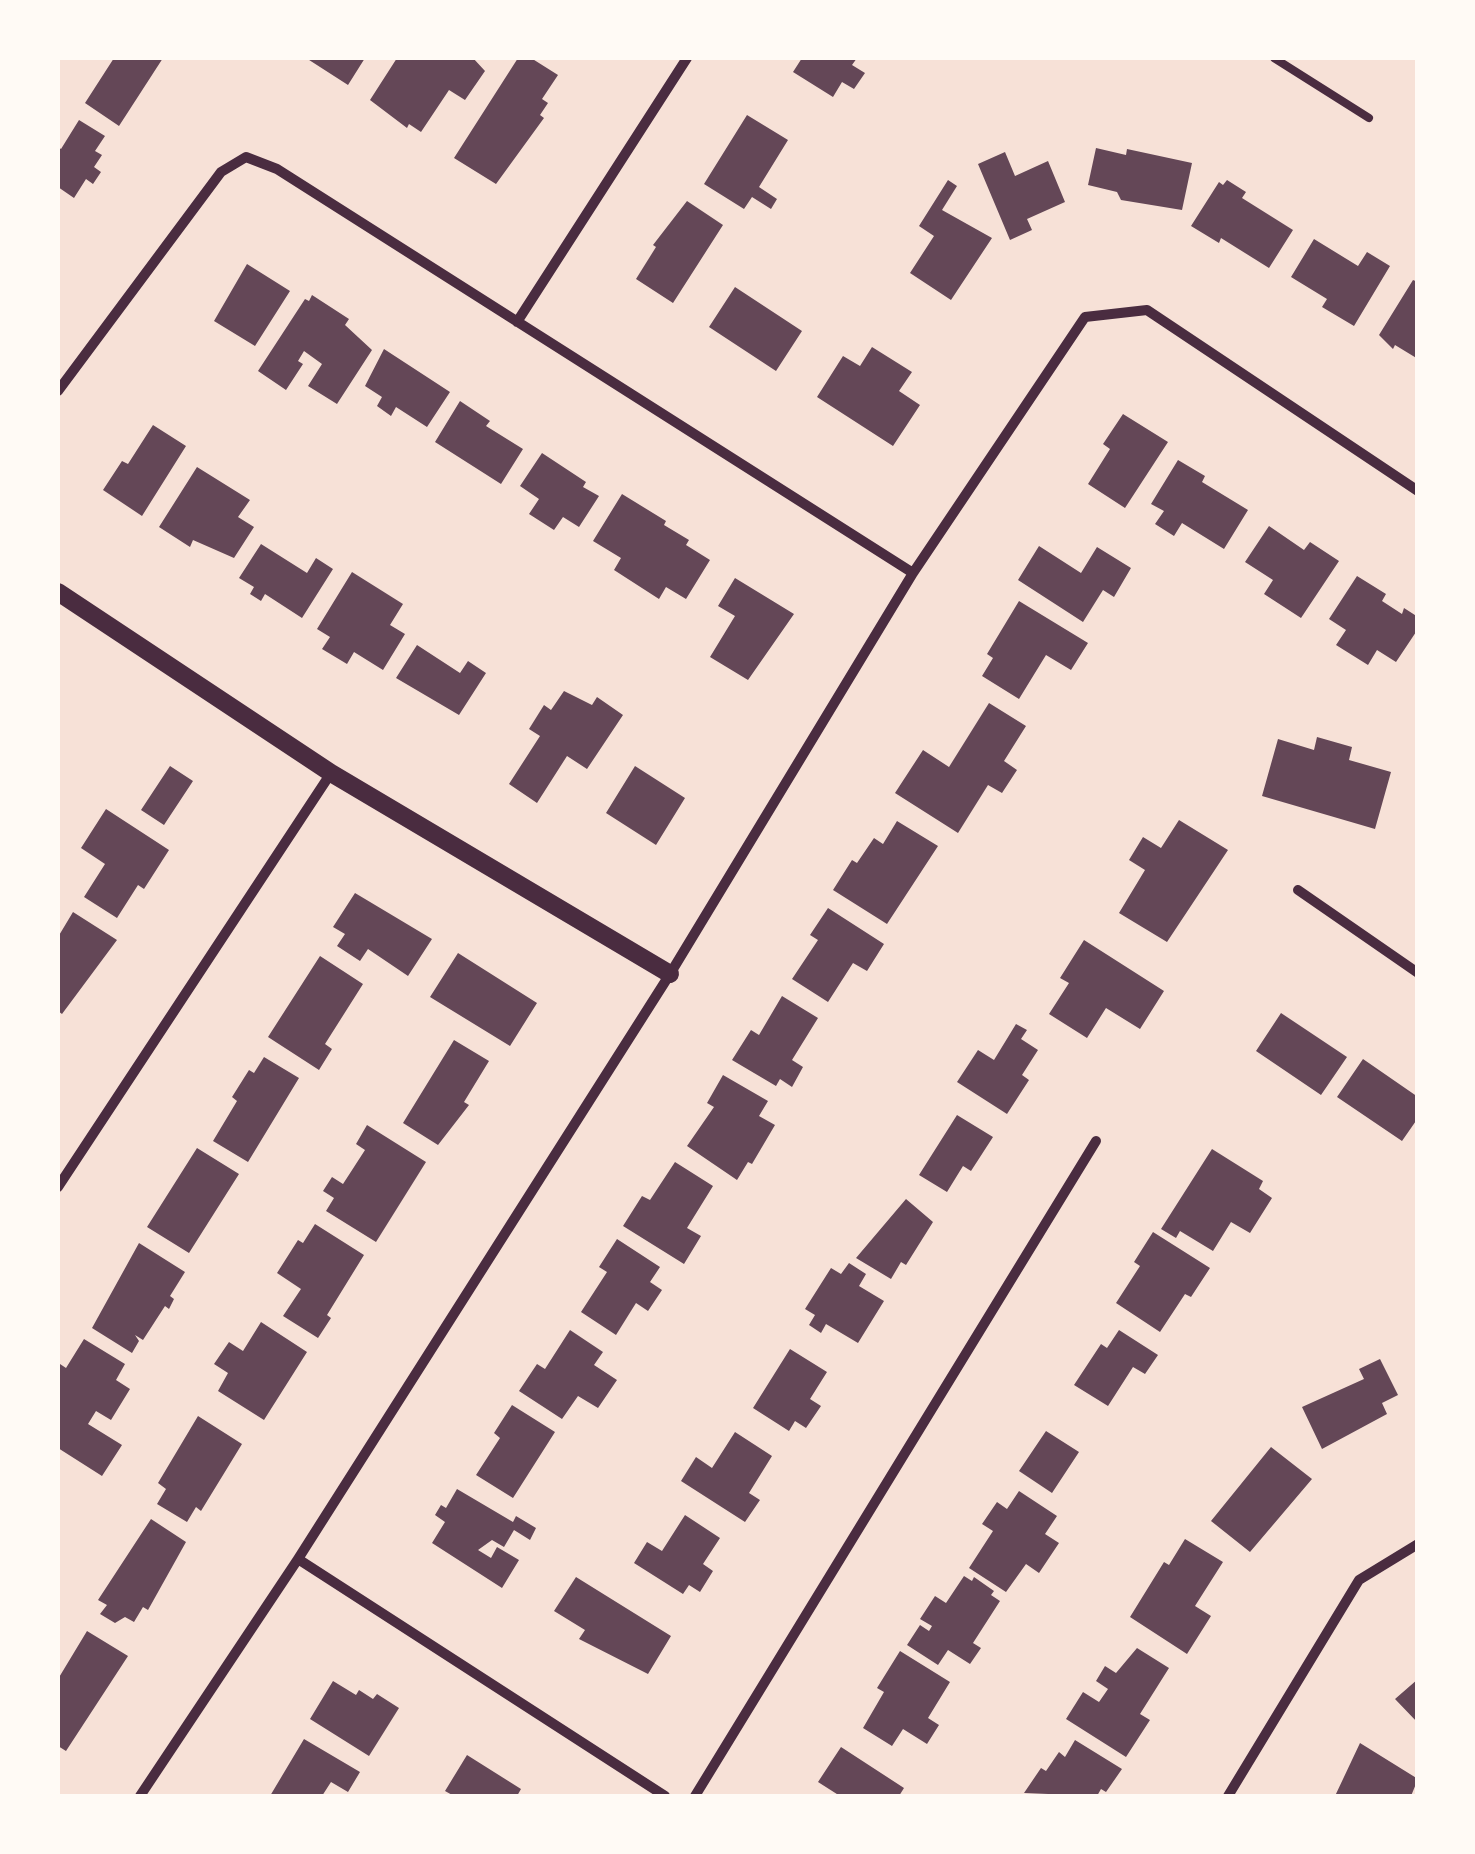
<!DOCTYPE html>
<html>
<head>
<meta charset="utf-8">
<style>
  body { margin:0 }
  #map { position:relative; width:1475px; height:1854px; overflow:hidden; background:#f7e1d7; font-family:"PT Sans Narrow",sans-serif }
  canvas { display:block }
  .frame { position:absolute; inset:0; border:60px solid #fffaf5; pointer-events:none }
</style>
</head>
<body>
<div id="map">
<canvas width="1475" height="1854"></canvas>
<div class="frame"></div>
</div>
<script>
const ctx = document.querySelector('canvas').getContext('2d');
ctx.lineJoin = 'round';
function paint(path, color) {
  ctx.fillStyle = color;
  ctx.fill(path, 'evenodd');
}
function strokePath(path, color, width, dash) {
  ctx.strokeStyle = color;
  ctx.lineWidth = width;
  ctx.lineCap = dash ? 'butt' : 'round';
  ctx.setLineDash(dash || []);
  ctx.stroke(path);
}
paint(new Path2D(`
  M114,58H163L119,126L85,103Z
  M306,58H365L348,85Z
  M397,58H473L485,71L465,100L449,90L421,132L409,124L407,128L370,100Z
  M518,58H531L558,75L542,99L548,103L540,115L544,118L496,184L454,158Z
  M802,58H857L852,65L865,73L854,89L842,82L833,97L793,72Z
  M747,115L788,140L759,187L777,199L771,209L752,197L744,209L704,184Z
  M79,120L105,136L95,151L102,155L94,167L101,172L93,184L86,179L74,198L58,187V147L61,149Z
  M1096,148L1126,155L1127,149L1192,163L1182,210L1121,200L1117,192L1088,185Z
  M1005,152L1015,176L1048,161L1065,202L1027,219L1032,230L1010,240L978,164Z
  M948,180L957,186L942,210L992,238L951,300L910,273L934,236L919,226Z
  M1227,180L1246,192L1242,198L1293,230L1269,268L1221,238L1219,243L1191,226L1219,182L1223,185Z
  M687,201L723,225L673,303L636,279L656,247L653,245Z
  M1314,239L1358,266L1367,252L1390,266L1354,326L1322,307L1327,299L1291,277Z
  M247,264L290,291L255,346L214,321Z
  M1413,280L1418,282V359L1395,345L1393,349L1379,335Z
  M735,287L802,331L776,371L709,327Z
  M312,295L349,319L345,325L372,350L337,404L308,386L322,364L304,351L298,361L303,364L286,390L258,371L305,299L309,301Z
  M872,347L912,372L899,391L920,405L893,446L817,397L843,356L860,366Z
  M384,349L450,392L427,427L396,407L391,416L377,406L382,397L365,386Z
  M460,401L490,421L486,426L523,449L501,484L435,442Z
  M1123,414L1168,442L1125,508L1088,484L1110,449L1103,444Z
  M153,425L186,446L142,516L103,490L122,461L128,464Z
  M542,453L586,482L583,487L599,496L579,527L563,517L554,530L529,514L539,499L520,486Z
  M1178,460L1205,476L1202,482L1248,510L1224,549L1182,523L1174,536L1155,524L1164,511L1151,504Z
  M197,467L250,500L238,517L254,527L234,558L193,540L190,547L159,527Z
  M622,494L666,521L664,525L689,540L686,545L710,560L686,599L666,587L659,599L614,570L621,558L593,541Z
  M1269,526L1304,550L1310,542L1339,561L1301,618L1264,594L1273,580L1245,562Z
  M261,544L307,573L316,558L333,569L302,618L265,594L261,601L250,594L254,587L239,578Z
  M1039,546L1081,573L1097,547L1131,568L1114,597L1103,590L1083,622L1018,580Z
  M352,572L403,604L390,625L405,634L383,670L354,652L347,664L322,649L330,637L317,629Z
  M1357,576L1386,594L1382,601L1402,614L1404,608L1418,617V629L1396,662L1377,650L1368,665L1336,645L1346,630L1329,619Z
  M735,578L794,614L748,680L710,657L735,616L718,606Z
  M1019,601L1088,643L1071,670L1046,655L1019,699L982,676L993,658L987,654Z
  M417,645L460,673L468,661L486,673L459,715L396,678Z
  M564,691L592,705L597,697L623,715L587,769L567,756L537,803L509,784L540,736L529,729L544,705L551,710Z
  M989,703L1026,726L1004,761L1017,770L1002,793L988,785L958,833L895,793L923,750L949,767Z
  M1317,737L1352,747L1349,760L1391,772L1375,829L1262,796L1278,739L1314,750Z
  M170,766L193,781L164,825L141,810Z
  M635,766L685,798L656,845L606,813Z
  M106,809L169,850L144,889L138,885L117,918L84,897L105,864L81,848Z
  M1179,820L1228,850L1167,942L1119,913L1145,870L1129,860L1143,837L1161,848Z
  M897,821L938,846L887,924L833,890L852,860L857,863L874,838L883,844Z
  M355,893L432,939L408,976L368,949L360,961L337,946L345,934L333,927Z
  M828,908L884,944L867,971L853,963L828,1002L792,979L818,940L810,935Z
  M73,912L117,940L62,1014L58,1011V937Z
  M1084,940L1164,991L1140,1029L1106,1008L1087,1038L1049,1014L1069,983L1060,978Z
  M458,953L537,1003L510,1046L430,997Z
  M320,956L363,984L325,1044L332,1049L319,1070L268,1037Z
  M782,996L818,1018L792,1060L803,1067L792,1087L780,1079L776,1086L732,1060L751,1030L759,1035Z
  M1281,1013L1347,1057L1321,1095L1256,1051Z
  M1016,1024L1027,1030L1021,1039L1038,1050L1022,1075L1029,1080L1007,1114L957,1082L978,1050L994,1060Z
  M454,1040L489,1061L464,1102L469,1105L438,1145L403,1123Z
  M264,1057L299,1078L248,1162L213,1141L237,1101L232,1097L249,1070L254,1073Z
  M1363,1059L1418,1097V1118L1402,1141L1337,1097Z
  M723,1075L768,1101L759,1116L775,1125L752,1164L748,1162L737,1180L687,1146L714,1107L707,1103Z
  M957,1115L993,1137L971,1171L963,1166L947,1192L919,1175Z
  M367,1125L426,1162L376,1242L326,1211L334,1198L323,1191L332,1177L343,1184L365,1150L356,1144Z
  M197,1148L239,1174L189,1253L147,1227Z
  M1212,1149L1263,1181L1259,1189L1272,1198L1250,1233L1231,1222L1213,1251L1180,1231L1176,1238L1161,1229Z
  M675,1162L713,1186L687,1228L701,1236L684,1264L623,1226L642,1196L650,1200Z
  M906,1199L933,1222L906,1265L901,1262L891,1279L856,1258Z
  M315,1224L364,1255L327,1315L331,1318L318,1338L283,1316L301,1289L277,1273L298,1240L303,1243Z
  M1153,1232L1210,1268L1191,1297L1185,1294L1160,1332L1116,1303L1140,1266L1134,1262Z
  M617,1239L660,1267L650,1282L662,1290L648,1311L636,1303L616,1335L581,1312L607,1272L599,1267Z
  M139,1243L185,1272L170,1296L174,1299L169,1309L165,1306L143,1340L135,1335L139,1341L132,1353L92,1328Z
  M849,1263L866,1274L859,1286L884,1301L858,1343L826,1324L821,1333L809,1325L815,1315L805,1309L831,1268L841,1274Z
  M261,1322L307,1352L264,1420L218,1391L228,1373L214,1364L229,1342L243,1351Z
  M570,1330L603,1352L594,1365L617,1380L598,1408L578,1396L562,1419L519,1391L537,1364L545,1369Z
  M1119,1330L1158,1355L1145,1374L1133,1367L1108,1406L1074,1385L1101,1344L1107,1348Z
  M84,1339L125,1364L116,1380L130,1389L111,1420L96,1411L88,1424L122,1445L102,1476L58,1448V1369L60,1364L66,1368Z
  M790,1349L827,1372L810,1399L821,1406L806,1428L795,1421L789,1431L753,1408Z
  M1380,1359L1398,1395L1382,1403L1387,1414L1322,1449L1302,1407L1364,1379L1359,1369Z
  M512,1405L555,1432L513,1498L476,1475L500,1438L494,1433Z
  M198,1416L242,1444L201,1511L196,1507L187,1522L157,1504L166,1489L158,1483Z
  M1046,1431L1079,1452L1052,1493L1019,1471Z
  M735,1432L772,1456L749,1493L760,1500L745,1522L681,1481L696,1457L712,1468Z
  M1271,1447L1312,1479L1250,1552L1211,1521Z
  M457,1489L513,1522L516,1516L536,1528L530,1540L514,1530L504,1547L492,1540L478,1550L491,1558L497,1547L519,1560L502,1588L432,1543L445,1522L435,1515L441,1505L446,1508Z
  M1019,1491L1057,1516L1045,1534L1059,1543L1039,1573L1026,1564L1006,1592L969,1568L993,1531L982,1524L997,1502L1007,1509Z
  M685,1515L720,1538L703,1564L713,1571L700,1592L689,1585L683,1594L634,1563L647,1542L662,1551Z
  M151,1519L186,1542L148,1610L143,1607L134,1622L125,1617L115,1623L100,1614L107,1605L98,1600Z
  M1185,1539L1223,1562L1195,1606L1211,1616L1187,1654L1130,1617L1164,1562L1169,1565Z
  M964,1576L972,1581L974,1577L994,1591L991,1595L1000,1601L973,1643L981,1648L970,1664L948,1650L938,1665L907,1645L920,1625L929,1631L932,1626L920,1619L935,1596L946,1603Z
  M576,1577L671,1636L648,1674L579,1639L585,1630L554,1611Z
  M87,1631L128,1656L66,1751L58,1746V1679Z
  M1137,1648L1169,1668L1140,1714L1150,1720L1126,1757L1066,1719L1083,1692L1099,1702L1108,1689L1096,1681L1105,1666L1116,1673Z
  M900,1651L950,1682L928,1718L939,1725L927,1744L903,1729L892,1746L863,1728L884,1692L877,1688Z
  M1418,1679V1723L1395,1699Z
  M333,1681L356,1695L359,1690L373,1699L377,1694L399,1708L369,1756L310,1719Z
  M304,1739L360,1772L348,1792L331,1782L322,1796H270Z
  M1075,1740L1122,1769L1106,1792L1101,1789L1097,1796L1024,1793L1041,1768L1046,1771L1059,1752L1065,1757Z
  M1360,1743L1418,1779L1411,1796H1335Z
  M841,1747L904,1788L899,1796H840L818,1782Z
  M467,1755L521,1789L517,1796H454L445,1791Z`), '#644757');
strokePath(new Path2D(`
  M1274,58L1369,118`), '#4a2c40', 8);
strokePath(new Path2D(`
  M517,322L687,58
  M58,391L221,172L246,157L277,169L913,573
  M1298,890L1418,973
  M58,1187L331,773
  M298,1559L665,1796
  M140,1796L298,1559L670,974L913,573L1085,317L1147,310L1418,491
  M695,1796L1096,1141
  M1228,1796L1359,1580L1418,1544`), '#4a2c40', 10);
strokePath(new Path2D(`
  M58,592L331,773L670,974`), '#4a2c40', 18);
</script>
</body>
</html>
